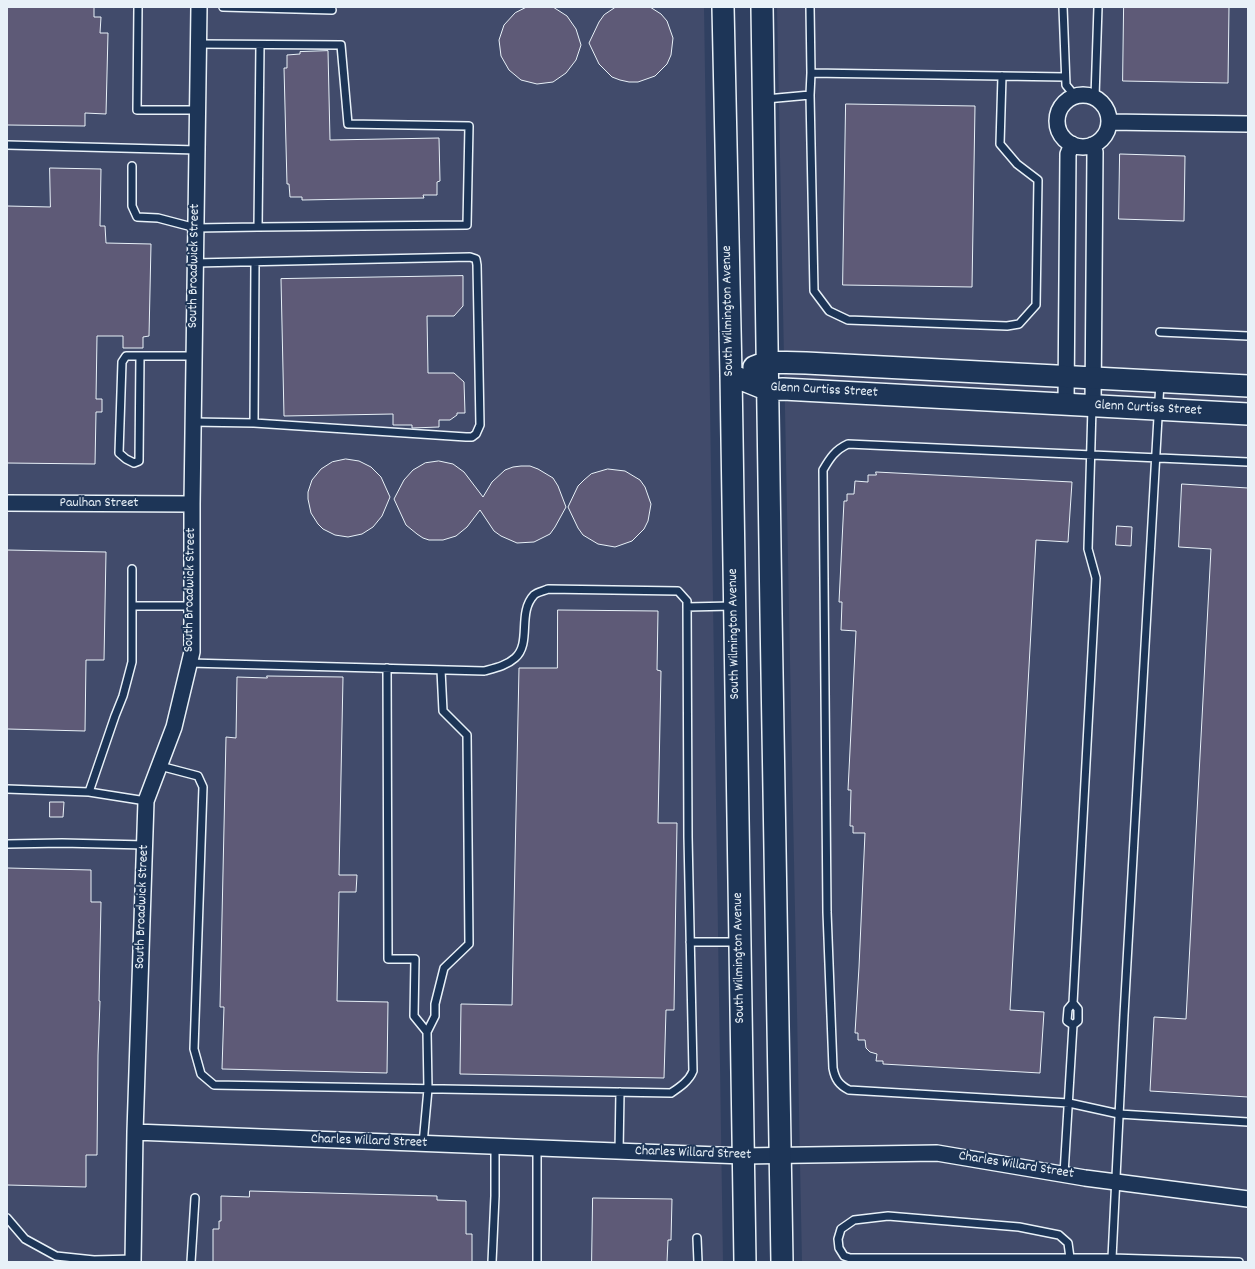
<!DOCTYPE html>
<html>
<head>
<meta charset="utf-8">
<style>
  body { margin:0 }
  #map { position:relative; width:1255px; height:1269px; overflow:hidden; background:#304061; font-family:Dekko,sans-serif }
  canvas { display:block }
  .frame { position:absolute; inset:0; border:8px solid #e8f1f8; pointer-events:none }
</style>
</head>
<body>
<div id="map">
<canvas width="1255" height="1269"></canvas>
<div class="frame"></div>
</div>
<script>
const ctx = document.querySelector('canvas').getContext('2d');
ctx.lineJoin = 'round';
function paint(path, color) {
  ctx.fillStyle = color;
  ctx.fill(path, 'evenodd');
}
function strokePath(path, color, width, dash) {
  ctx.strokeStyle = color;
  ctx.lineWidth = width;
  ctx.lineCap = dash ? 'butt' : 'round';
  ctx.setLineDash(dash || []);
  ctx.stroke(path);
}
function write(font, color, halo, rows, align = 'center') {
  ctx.font = font + ' Dekko,sans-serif';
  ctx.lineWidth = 4;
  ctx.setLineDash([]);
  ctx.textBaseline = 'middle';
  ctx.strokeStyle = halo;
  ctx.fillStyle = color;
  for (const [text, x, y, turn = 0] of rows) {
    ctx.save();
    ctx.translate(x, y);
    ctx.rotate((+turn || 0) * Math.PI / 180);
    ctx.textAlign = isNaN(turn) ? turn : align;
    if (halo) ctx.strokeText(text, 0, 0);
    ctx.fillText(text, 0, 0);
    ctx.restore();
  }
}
paint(new Path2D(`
  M7,7H704L723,1262H7Z
  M777,7H1248V1262H802Z`), '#414b6b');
const building = new Path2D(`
  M7,7H94V17H101L100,33H108L106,114L85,113V126L7,125Z
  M527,7H553L567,16L576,29L581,45L576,60L566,73L553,82L537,84L521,80L509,70L501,56L499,40L504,25L515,13Z
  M616,7H650L661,14L667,21L673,38L671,55L667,64L655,76L638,82H629L620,80L612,77L599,64L589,43L599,22L604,15Z
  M1124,7H1229L1228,83L1123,81Z
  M328,51L330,140L439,138L440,181L437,182V195H423L424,198L354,199L302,200V197H290L289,184H287L284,68H287V55L300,54V52Z
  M846,104L975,106L972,287L843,285Z
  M1120,154L1185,156L1184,221L1119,219Z
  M50,168L101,169L100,226H105L106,243L151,244L149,336L143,337V348H123V336H97L96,399H102V412H96L95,464L7,463V206L50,207Z
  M463,276V306L454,316H427L428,373H454L464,382L465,413H457V415L450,420H439V427L412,428V425H393V414L284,416L281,279Z
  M346,459L359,461L371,467L381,477L390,497L382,516L373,527L362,534L348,537L335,535L323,529L318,524L311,513L308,499V492L312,480L321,469L332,462Z
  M439,461L453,464L464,472L483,497L492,482L505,470L513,467L521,466H530L538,469L553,478L558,486L566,507L555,527L550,534L534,542L517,543L501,536L494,531L480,510L467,527L456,536L443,540H429L423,538L417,534L406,525L394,499L404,480L413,470L425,463Z
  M608,469L625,471L640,480L645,487L651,504L648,521L644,529L632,541L615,547L598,544L583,535L578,528L568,507L578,486L584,480L591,474Z
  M876,472L1072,482L1068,542L1036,540L1010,1010L1044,1012L1040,1073L883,1064V1061H876L877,1054L870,1052L866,1048L865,1040H858V1033H855L859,967L865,833H853V826H850L851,790H848L856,631L841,630L842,602H839L844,501H847V494H854L855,481L868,482V475H876Z
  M1182,484L1248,488V1097L1150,1091L1154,1017L1186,1019L1211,549L1179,547Z
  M1117,526L1132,527L1131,546L1116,545Z
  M7,550L106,552L104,660H86L85,731L7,729Z
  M558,610L658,611L657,670L661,671L658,823H677L674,1010H666L664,1078L460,1074L461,1004L512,1005L519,668H557Z
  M267,676L343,677L339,875H357L356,892H339L337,1001L388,1002L387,1073L222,1069L224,1007H220L226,737L236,738L237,677L267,678Z
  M50,802H64L63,817H50Z
  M7,868L91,870V902H101L99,1001H100L98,1055L97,1155H86V1187L7,1185Z
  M250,1191L437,1196V1200L466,1201V1234H472V1262H213V1229H219V1221H221V1196L249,1197Z
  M593,1198L672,1199L671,1240H668L667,1262H592Z`);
paint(building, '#5e5a77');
strokePath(building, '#e8f1f8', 1);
const lane = new Path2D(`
  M138,7L137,110H198
  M223,7L332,10
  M810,7L811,73
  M1063,7L1066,85L1075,96
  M199,44L341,45L348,124L469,126L467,225L258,227L260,45
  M810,95L814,291L829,311L848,320L1007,326L1019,324L1036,305L1038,180L1017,164L1000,144L1002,76
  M1095,97L1098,7
  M766,99L810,95L811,73L1065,77
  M7,145L197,150
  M132,166V206L137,217L158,218L196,228L258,227
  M195,263L470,257L476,259L477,265L480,425L476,434L472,437H466L254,423L255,262
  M1160,332L1248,336
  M140,356L139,461L134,463L126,459L119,453L122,362L126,356H194
  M1160,382L1124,1015L1112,1258L1239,1262
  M193,422L254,423
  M1248,462L848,444C835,450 830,458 823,470L827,912L833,1068C835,1079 839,1085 849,1090L1069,1103L1119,1114L1248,1122
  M132,569V662L123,696L115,716L89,792L146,801
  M132,606H192
  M687,607L732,606
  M387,668L388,959H415L414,1016L427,1032
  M160,766L198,776L203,787L194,1049L201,1074L214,1085L671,1093C680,1087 689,1081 693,1071L688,837L687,601L678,591L548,589C544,591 537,592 534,595C517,613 532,643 515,658C506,666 495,668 484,671L190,663
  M7,789L89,792
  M7,844L62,843L145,845
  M690,942H738
  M1073,1003L1096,578L1088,549L1092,407
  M423,1144L428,1089L427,1032L435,1016V1004L444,968L469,944L467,735L443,711L441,670
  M537,1149V1262
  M619,1152L620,1092
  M1064,1174L1073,1025L1078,1021V1009L1073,1003L1068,1009L1067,1021L1073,1025
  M7,1218L25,1239L56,1256L94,1260L133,1259
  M697,1238L698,1262
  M1070,1258L1068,1243L1059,1235L1019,1227L888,1216L854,1220L841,1229L838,1239L839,1248L844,1256L850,1258H1112V1262
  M191,1262L195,1198
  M492,1262L495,1196V1147`);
const street = new Path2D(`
  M1057 121a26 26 0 1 1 52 0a26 26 0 1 1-52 0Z
  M1109,122L1248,124
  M1092,145L1095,152L1093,405
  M1066,404L1068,154L1072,144
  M7,503L192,504
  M135,1132L743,1156L937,1153L1085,1178L1248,1199
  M133,1262L135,1132L146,801L174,727L192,652V504L199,7`);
const secondary = new Path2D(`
  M723,7L731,375L745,1262
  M762,7L771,614L782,1262
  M754,367L767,362L806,363L1248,386
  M731,375L768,390L783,389L1248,414`);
strokePath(lane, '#e8f1f8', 10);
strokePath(street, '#e8f1f8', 18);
strokePath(secondary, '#e8f1f8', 24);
strokePath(lane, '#1d3557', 7);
strokePath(street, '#1d3557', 15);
strokePath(secondary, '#1d3557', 21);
write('14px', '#e8f1f8', '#1d3557', [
  ["South Broadwick Street",195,266,-89],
  ["South Wilmington Avenue",729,311,-91],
  ["Glenn Curtiss Street",824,391,3],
  ["Glenn Curtiss Street",1148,409,3],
  ["Paulhan Street",99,504],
  ["South Broadwick Street",191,590,-89],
  ["South Wilmington Avenue",735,634,-91],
  ["South Broadwick Street",143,907,-88],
  ["South Wilmington Avenue",740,958,-91],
  ["Charles Willard Street",369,1142,2],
  ["Charles Willard Street",693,1154,2],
  ["Charles Willard Street",1016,1166,9]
]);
</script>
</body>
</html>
